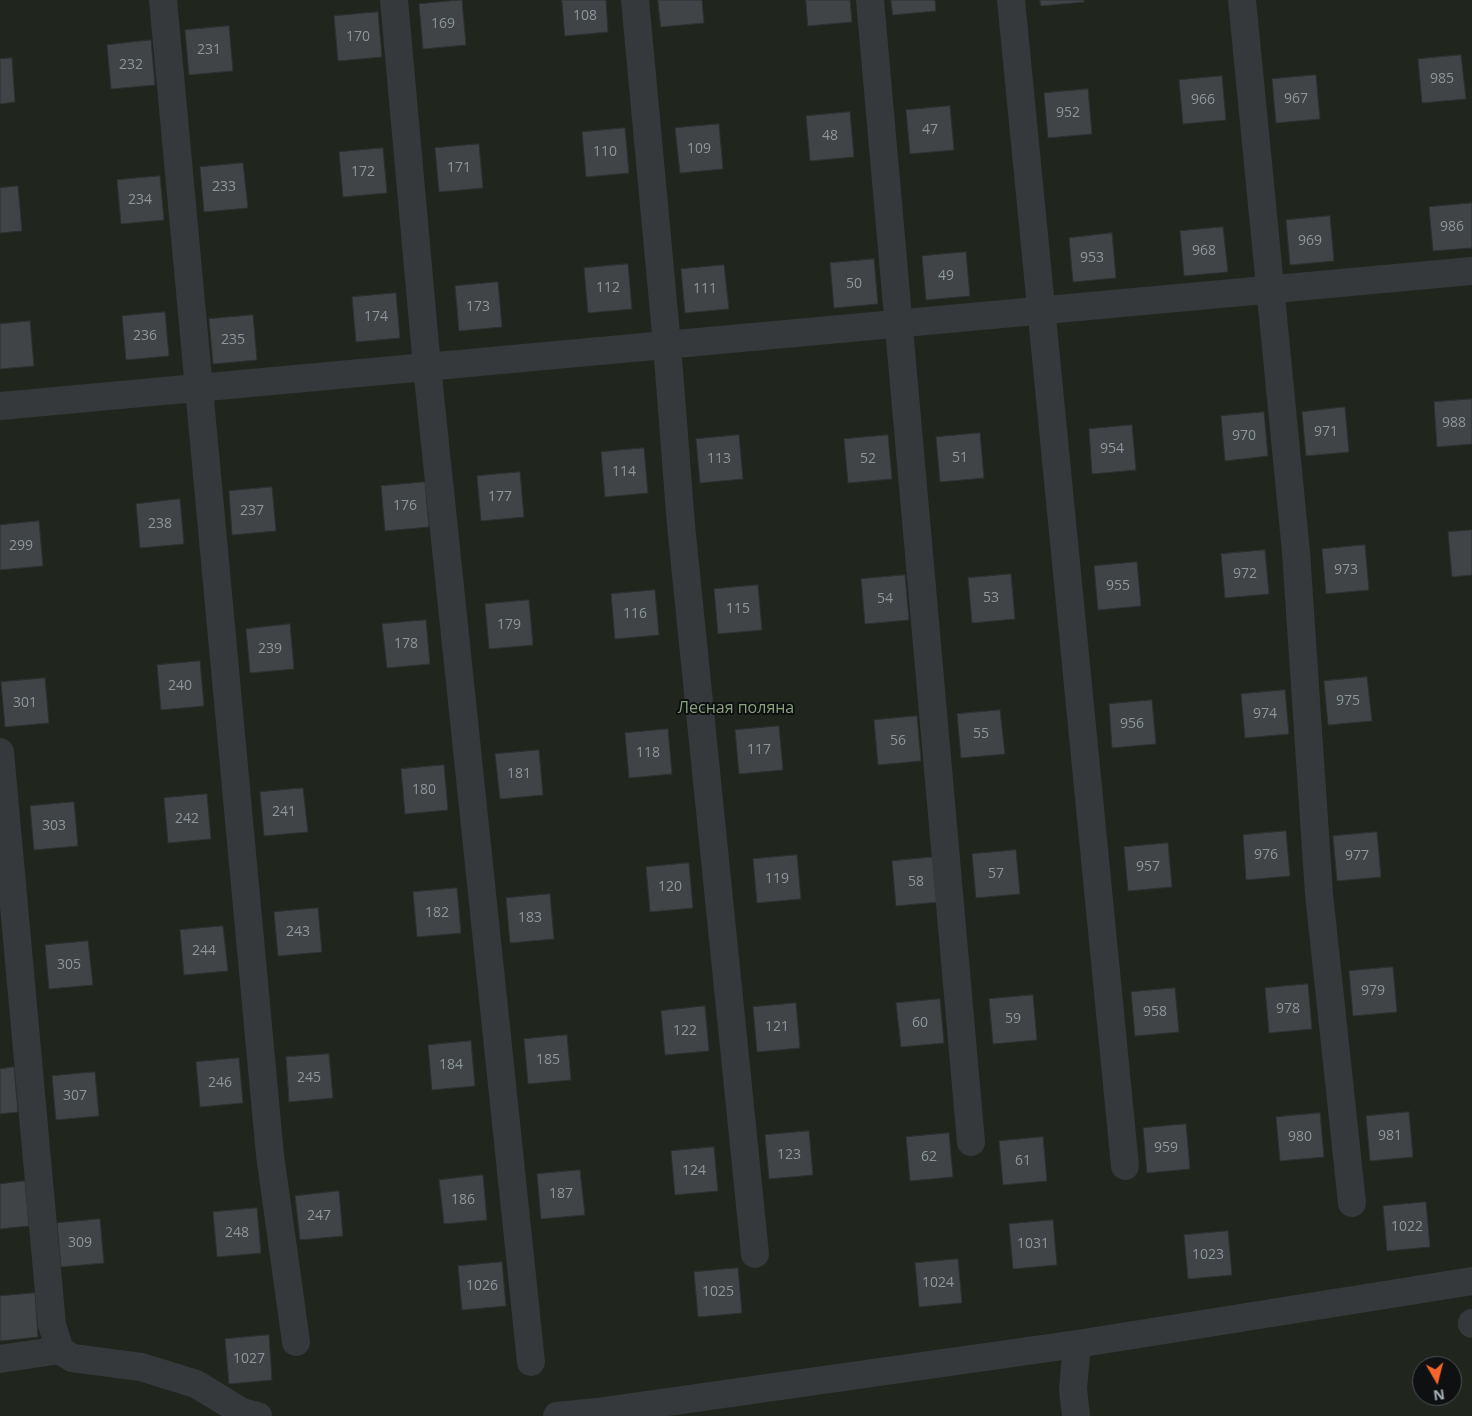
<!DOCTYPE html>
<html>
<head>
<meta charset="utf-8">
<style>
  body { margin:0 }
  #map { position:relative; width:1472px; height:1416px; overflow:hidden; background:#141516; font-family:"Open Sans",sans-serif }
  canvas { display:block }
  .north { position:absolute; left:1412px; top:1356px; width:50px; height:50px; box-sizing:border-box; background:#0f1011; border:1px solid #4b5153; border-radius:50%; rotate:172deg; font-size:14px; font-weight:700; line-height:20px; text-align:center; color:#a6b2b7 }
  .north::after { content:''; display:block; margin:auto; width:18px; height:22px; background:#f7642c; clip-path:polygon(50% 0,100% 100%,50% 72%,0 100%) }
</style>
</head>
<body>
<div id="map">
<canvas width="1472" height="1416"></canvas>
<div class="north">N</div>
</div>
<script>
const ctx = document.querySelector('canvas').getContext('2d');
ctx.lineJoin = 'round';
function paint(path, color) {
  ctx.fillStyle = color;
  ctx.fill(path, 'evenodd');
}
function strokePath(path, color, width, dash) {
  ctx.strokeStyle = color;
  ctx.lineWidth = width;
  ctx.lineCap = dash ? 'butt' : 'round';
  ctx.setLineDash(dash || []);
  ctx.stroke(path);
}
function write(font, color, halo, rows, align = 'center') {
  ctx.font = font + ' "Open Sans",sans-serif';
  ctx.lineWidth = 4;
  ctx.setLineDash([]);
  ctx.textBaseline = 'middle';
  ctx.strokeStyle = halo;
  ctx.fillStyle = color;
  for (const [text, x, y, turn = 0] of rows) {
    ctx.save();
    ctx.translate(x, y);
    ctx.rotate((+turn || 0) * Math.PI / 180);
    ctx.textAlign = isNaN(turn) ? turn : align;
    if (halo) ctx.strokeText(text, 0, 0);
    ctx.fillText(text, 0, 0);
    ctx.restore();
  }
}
paint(new Path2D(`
  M0,0H1472V1416H0ZM1422,1366H1452V1396H1422Z`), '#20261e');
const building = new Path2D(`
  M462,0L466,45L423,49L419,4Z
  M562,0H606L608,32L565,36Z
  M658,0H702L704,23L661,27Z
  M806,0H850L852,22L808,26Z
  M891,0H935L936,11L893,15Z
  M1040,0H1084V2L1041,6Z
  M378,12L382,57L338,61L334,16Z
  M229,26L233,71L189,75L185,30Z
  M151,40L155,85L111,89L107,45Z
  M1461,55L1466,99L1422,103L1418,59Z
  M12,58L15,102L0,104V59Z
  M1316,75L1320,119L1276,123L1272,79Z
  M1222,76L1226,120L1183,124L1179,80Z
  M1088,89L1092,134L1048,138L1044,93Z
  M950,106L954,150L910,154L906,110Z
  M850,112L854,157L810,161L806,116Z
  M719,124L723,169L680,173L675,128Z
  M625,128L629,173L586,177L582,132Z
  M479,144L483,188L439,192L435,148Z
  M383,148L387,193L343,197L339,152Z
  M243,163L248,208L204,212L200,167Z
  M160,176L164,220L121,224L117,180Z
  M18,186L22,231L0,233V188Z
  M1472,203V248L1433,251L1429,207Z
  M1330,216L1334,261L1290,265L1286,220Z
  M1223,227L1228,272L1184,276L1180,231Z
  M1112,233L1116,278L1073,282L1069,238Z
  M966,252L970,296L926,300L922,256Z
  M874,259L878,304L834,308L830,263Z
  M628,264L632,309L588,313L584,268Z
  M724,265L729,309L685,313L681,269Z
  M498,282L502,327L459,331L455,286Z
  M396,293L400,338L356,342L352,297Z
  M165,312L169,356L126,360L122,316Z
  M253,315L257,360L213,364L209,319Z
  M30,321L34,366L0,369V324Z
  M1472,399V444L1437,447L1434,402Z
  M1345,407L1349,452L1306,456L1302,412Z
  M1264,412L1268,456L1225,461L1221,416Z
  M1132,425L1136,470L1092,474L1089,429Z
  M980,433L984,478L940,482L936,437Z
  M739,435L743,479L700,483L696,439Z
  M888,435L892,479L848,483L844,439Z
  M644,448L648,493L605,497L601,452Z
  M520,472L524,517L481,521L477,476Z
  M425,482L429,527L385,531L381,486Z
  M272,487L276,531L232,535L229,491Z
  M180,499L184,544L140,548L136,504Z
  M39,521L43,566L0,570V525Z
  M1472,530V575L1452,577L1448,532Z
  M1365,545L1369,590L1326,594L1322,549Z
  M1265,550L1269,594L1225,598L1221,554Z
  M1137,562L1141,606L1098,610L1094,566Z
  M1011,574L1015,619L972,623L968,578Z
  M905,575L909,620L865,624L861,579Z
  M758,585L762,630L718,634L714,589Z
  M655,590L659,635L615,639L611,594Z
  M529,600L533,645L489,649L485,604Z
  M426,620L430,664L387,668L382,624Z
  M290,624L294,669L250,673L246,629Z
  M200,661L204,706L161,710L157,665Z
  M1367,677L1372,721L1328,725L1324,681Z
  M45,678L49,723L5,727L1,682Z
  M1285,690L1289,734L1245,738L1241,694Z
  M1152,700L1156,744L1112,748L1109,704Z
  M1000,710L1005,754L961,758L957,714Z
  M917,716L921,761L878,765L874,720Z
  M779,726L783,770L739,774L735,730Z
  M668,729L672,774L629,778L625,733Z
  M539,750L543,795L500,799L495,754Z
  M444,765L448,810L405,814L401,769Z
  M303,788L308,832L264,836L260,792Z
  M207,794L211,839L168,843L164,798Z
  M74,802L78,846L34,850L30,806Z
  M1286,831L1290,876L1246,880L1243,835Z
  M1377,832L1381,877L1337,881L1333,836Z
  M1168,843L1172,887L1128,891L1124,847Z
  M1016,850L1020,894L976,898L972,854Z
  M797,855L801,899L757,903L753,859Z
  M935,857L939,902L896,906L892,861Z
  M689,863L693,908L650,912L646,867Z
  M457,888L461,933L417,937L413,892Z
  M550,894L554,939L510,943L506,898Z
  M318,908L322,952L278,956L274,912Z
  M223,926L228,971L184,975L180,930Z
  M88,941L93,985L49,989L45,945Z
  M1393,967L1397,1012L1353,1016L1349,971Z
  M1308,984L1312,1029L1269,1033L1265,988Z
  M1175,988L1179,1032L1135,1036L1131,992Z
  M1033,995L1037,1040L993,1044L989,999Z
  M940,999L944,1043L901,1047L896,1003Z
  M796,1003L800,1048L757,1052L753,1007Z
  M705,1006L709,1051L665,1055L661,1011Z
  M567,1035L571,1080L528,1084L524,1039Z
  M471,1041L475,1086L432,1090L428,1045Z
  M329,1054L333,1098L289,1102L286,1057Z
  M239,1058L243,1103L200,1107L196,1062Z
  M14,1067L18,1112L0,1114V1069Z
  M95,1072L99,1116L56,1120L52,1076Z
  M1409,1112L1413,1157L1370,1161L1366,1116Z
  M1320,1113L1324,1157L1280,1161L1276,1117Z
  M1186,1124L1190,1169L1147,1173L1143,1128Z
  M809,1131L813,1175L769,1179L765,1135Z
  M949,1133L953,1177L910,1181L906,1137Z
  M1043,1137L1047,1181L1003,1185L999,1141Z
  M714,1147L718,1191L675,1195L671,1151Z
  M580,1170L585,1215L541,1219L537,1174Z
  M483,1175L487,1220L444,1224L439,1180Z
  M25,1181L29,1226L0,1229V1184Z
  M339,1191L343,1236L300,1240L295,1196Z
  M1426,1202L1430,1247L1387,1251L1383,1206Z
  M257,1208L261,1253L217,1257L213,1212Z
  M100,1219L104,1263L61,1267L57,1223Z
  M1053,1220L1057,1265L1013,1269L1009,1224Z
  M1228,1231L1232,1275L1188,1279L1184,1235Z
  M958,1259L962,1303L919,1307L915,1263Z
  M502,1262L506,1306L462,1310L458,1266Z
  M738,1268L742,1313L698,1317L694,1272Z
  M35,1293L38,1337L0,1341V1296Z
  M269,1335L272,1380L229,1384L225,1339Z`);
paint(building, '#404446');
strokePath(building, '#2e3032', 1);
strokePath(new Path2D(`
  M163,0L270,1155L296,1342
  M394,0L427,367L531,1362
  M635,0L667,345L681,525L755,1254
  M870,0L971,1142
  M1011,0L1125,1166
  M1242,0L1296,552L1319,894L1352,1203
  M0,406L1472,271
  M0,752L52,1325L60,1350L72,1358L141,1367L196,1384L242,1412L258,1416
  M1472,1323V1324
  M0,1359L60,1350
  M557,1416L597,1412L1077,1344L1472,1281
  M1076,1416L1073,1389L1077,1344`), '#35393b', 28);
write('14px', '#8c969b', null, [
  ["108",585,16],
  ["169",443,24],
  ["170",358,37],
  ["231",209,50],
  ["232",131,65],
  ["985",1442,79],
  ["967",1296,99],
  ["966",1203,100],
  ["952",1068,113],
  ["47",930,130],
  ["48",830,136],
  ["109",699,149],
  ["110",605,152],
  ["171",459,168],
  ["172",363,172],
  ["233",224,187],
  ["234",140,200],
  ["986",1452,227],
  ["969",1310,241],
  ["968",1204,251],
  ["953",1092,258],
  ["49",946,276],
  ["50",854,284],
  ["112",608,288],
  ["111",705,289],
  ["173",478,307],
  ["174",376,317],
  ["236",145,336],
  ["235",233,340],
  ["988",1454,423],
  ["971",1326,432],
  ["970",1244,436],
  ["954",1112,449],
  ["51",960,458],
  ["113",719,459],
  ["52",868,459],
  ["114",624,472],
  ["177",500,497],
  ["176",405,506],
  ["237",252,511],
  ["238",160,524],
  ["299",21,546],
  ["973",1346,570],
  ["972",1245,574],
  ["955",1118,586],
  ["53",991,598],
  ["54",885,599],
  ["115",738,609],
  ["116",635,614],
  ["179",509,625],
  ["178",406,644],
  ["239",270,649],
  ["240",180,686],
  ["975",1348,701],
  ["301",25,703],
  ["974",1265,714],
  ["956",1132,724],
  ["55",981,734],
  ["56",898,741],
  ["117",759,750],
  ["118",648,753],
  ["181",519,774],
  ["180",424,790],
  ["241",284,812],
  ["242",187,819],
  ["303",54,826],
  ["976",1266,855],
  ["977",1357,856],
  ["957",1148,867],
  ["57",996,874],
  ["119",777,879],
  ["58",916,882],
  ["120",670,887],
  ["182",437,913],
  ["183",530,918],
  ["243",298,932],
  ["244",204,951],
  ["305",69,965],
  ["979",1373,991],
  ["978",1288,1009],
  ["958",1155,1012],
  ["59",1013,1019],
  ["60",920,1023],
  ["121",777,1027],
  ["122",685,1031],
  ["185",548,1060],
  ["184",451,1065],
  ["245",309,1078],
  ["246",220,1083],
  ["307",75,1096],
  ["981",1390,1136],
  ["980",1300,1137],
  ["959",1166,1148],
  ["123",789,1155],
  ["62",929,1157],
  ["61",1023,1161],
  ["124",694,1171],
  ["187",561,1194],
  ["186",463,1200],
  ["247",319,1216],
  ["1022",1407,1227],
  ["248",237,1233],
  ["309",80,1243],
  ["1031",1033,1244],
  ["1023",1208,1255],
  ["1024",938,1283],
  ["1026",482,1286],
  ["1025",718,1292],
  ["1027",249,1359]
]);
write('16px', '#89a37c', '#0f1011', [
  ["Лесная поляна",736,708]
]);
</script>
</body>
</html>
